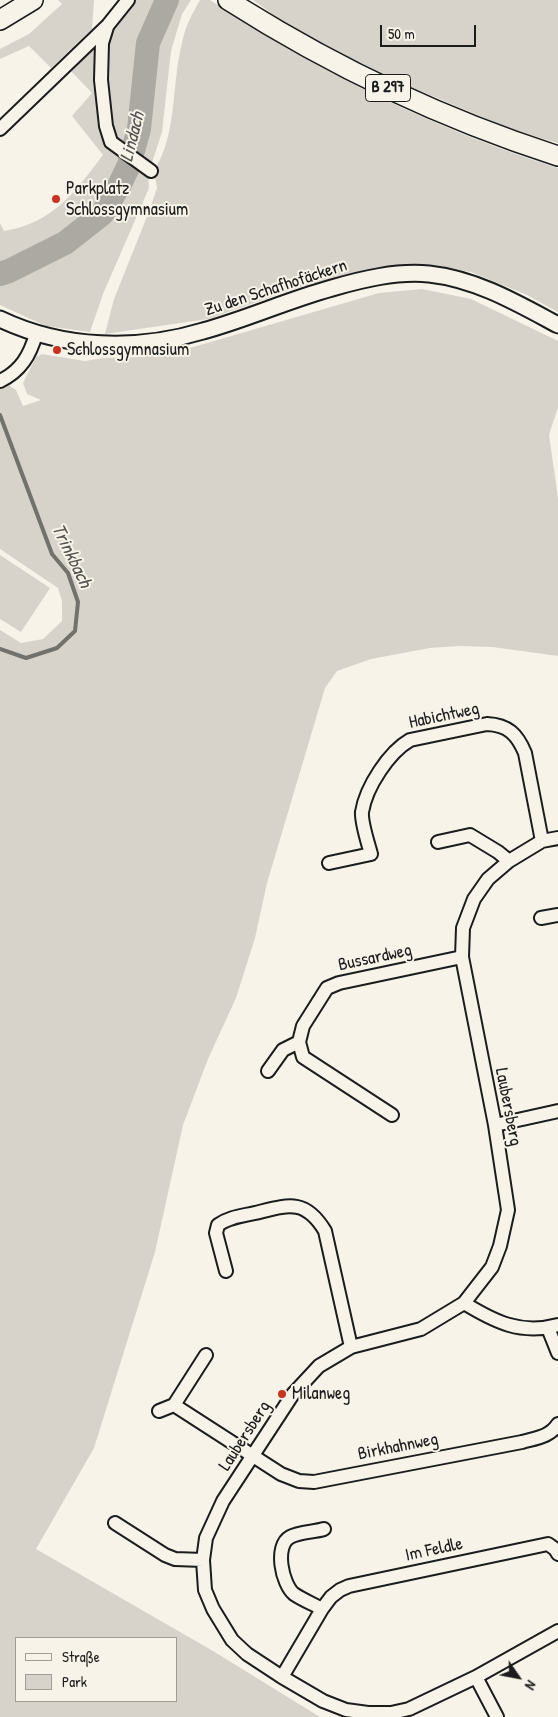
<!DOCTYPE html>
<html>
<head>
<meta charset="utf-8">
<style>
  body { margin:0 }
  #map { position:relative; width:558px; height:1717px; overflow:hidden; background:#f7f3e8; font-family:"Patrick Hand",sans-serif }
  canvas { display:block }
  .legend { position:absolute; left:15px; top:1637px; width:162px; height:65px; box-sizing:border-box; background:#f7f3e8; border:1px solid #9f9d96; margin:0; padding:6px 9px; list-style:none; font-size:15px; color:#1c1c1c }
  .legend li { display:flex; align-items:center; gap:10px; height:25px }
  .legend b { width:25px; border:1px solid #9f9d96 }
  .north { position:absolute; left:493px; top:1652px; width:50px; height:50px; -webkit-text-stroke:4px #f7f3e8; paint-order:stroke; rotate:123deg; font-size:14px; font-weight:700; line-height:20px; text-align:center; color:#1c1c1c }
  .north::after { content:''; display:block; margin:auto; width:18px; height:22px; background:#1c1c1c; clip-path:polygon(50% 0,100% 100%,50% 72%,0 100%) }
  .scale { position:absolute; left:380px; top:25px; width:96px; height:22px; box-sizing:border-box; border:2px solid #1c1c1c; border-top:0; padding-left:6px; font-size:15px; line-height:18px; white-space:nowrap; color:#1c1c1c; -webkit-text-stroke:4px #f7f3e8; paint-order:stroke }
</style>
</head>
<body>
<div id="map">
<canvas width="558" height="1717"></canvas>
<ul class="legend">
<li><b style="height:6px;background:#f7f3e8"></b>Straße</li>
<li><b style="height:14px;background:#d7d3cb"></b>Park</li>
</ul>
<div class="north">N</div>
<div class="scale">50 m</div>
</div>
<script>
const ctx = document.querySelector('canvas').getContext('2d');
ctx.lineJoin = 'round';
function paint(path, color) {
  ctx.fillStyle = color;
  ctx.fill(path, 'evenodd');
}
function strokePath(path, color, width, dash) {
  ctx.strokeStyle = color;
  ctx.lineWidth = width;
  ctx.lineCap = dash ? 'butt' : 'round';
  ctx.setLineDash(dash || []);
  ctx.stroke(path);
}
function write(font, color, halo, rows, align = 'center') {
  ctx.font = font + ' "Patrick Hand",sans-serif';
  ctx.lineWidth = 4;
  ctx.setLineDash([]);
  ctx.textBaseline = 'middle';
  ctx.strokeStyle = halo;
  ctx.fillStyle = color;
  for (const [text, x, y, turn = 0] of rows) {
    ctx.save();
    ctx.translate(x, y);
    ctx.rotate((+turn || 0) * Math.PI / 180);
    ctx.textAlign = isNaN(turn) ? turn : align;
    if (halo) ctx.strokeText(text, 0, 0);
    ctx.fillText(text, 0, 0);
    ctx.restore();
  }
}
paint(new Path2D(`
  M58,0H94L92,29L51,68L29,46L0,59V49L29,34L62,4Z
  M135,0H191L182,14L171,51L162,132L148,175L149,188L103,294L90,332L46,326L0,305V223L4,231C53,223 75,192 103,155L72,116L92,93L69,69L97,42Z
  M200,0H210C239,18 268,37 297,54C379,100 468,140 558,168V312L527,295L471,272L427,265L377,267L297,288L208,319L105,334L114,299L148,214L157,188L154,171C178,132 171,86 182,43C185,27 192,14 200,0Z
  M253,0H558V143L518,132L380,74L288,25Z
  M422,289L471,299L558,341V407L549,435L558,498V656L492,647L459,646L430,648L371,659L337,671L325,688L267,883L255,938L236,998L208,1059L183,1125L155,1252L94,1448L36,1549L213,1651L320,1717H0V630L21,643L43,639L62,621V601L58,588L0,549V373L10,386L16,390L23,406L41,400L27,394L23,383L36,357L42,354L85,361L104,358L140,357L183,350L379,293ZM16,1638H176V1701H16Z
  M0,555L50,588L21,632L0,619Z`), '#d7d3cb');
strokePath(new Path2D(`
  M0,415L52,554L68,573L78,602L75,631L57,648L26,658L0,649`), '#72716c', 4);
strokePath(new Path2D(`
  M0,274L9,271L65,243L102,214L120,184L129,165L139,129L148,43L167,0`), '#aca9a2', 24);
const minor = new Path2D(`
  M107,27L102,43L101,80L106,126L111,142L151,171
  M0,129L108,25L128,0
  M0,381C21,371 30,355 36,334
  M558,838L542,841L509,861L488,879L474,899L463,928L462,957L495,1125L508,1210L500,1246L492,1267L464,1303L421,1329L351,1347L319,1366L293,1394L223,1501L206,1538L203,1560L205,1590L213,1609L232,1640L247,1654L282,1677L323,1701L346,1710L368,1713H391L409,1709L476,1677L558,1631
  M438,842L470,835L498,852L509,861
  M329,863L371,854C368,843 361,822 362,812C366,787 389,752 410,740L487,724C508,725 517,734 525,753L542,841
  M541,918L558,915
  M268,1071L283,1050L299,1042
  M392,1115L303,1057L299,1042L303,1026L327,988L339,983L462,957
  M495,1125L558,1111
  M226,1271L216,1233L218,1225C229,1217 242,1216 255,1213C288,1205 305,1198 325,1231L351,1347
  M464,1303C495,1322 521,1335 558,1325
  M548,1328L558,1353
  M174,1405L206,1355
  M159,1411L174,1405L281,1474L299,1481L314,1482L522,1442C536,1438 550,1437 558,1424
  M115,1523L165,1555L175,1559L203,1560
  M322,1609C313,1604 303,1600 294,1594C282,1584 274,1546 290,1537C299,1532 314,1532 324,1529
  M282,1677L322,1609L331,1597L340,1590L349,1586L548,1544L555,1549L558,1554
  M476,1677L497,1717`);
const tertiary = new Path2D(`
  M0,319C63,349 137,351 203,331C247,319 288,300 332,288C363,279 396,271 429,274C476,279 517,303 558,325`);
const primary = new Path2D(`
  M228,0C330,65 443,119 558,156
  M0,20L33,0`);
strokePath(minor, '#1c1c1c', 16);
strokePath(tertiary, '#1c1c1c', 19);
strokePath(primary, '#1c1c1c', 22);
strokePath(minor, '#f7f3e8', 12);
strokePath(tertiary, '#f7f3e8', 15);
strokePath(primary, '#f7f3e8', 19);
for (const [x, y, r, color] of [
  [56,199,5,"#c8321e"],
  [57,350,5,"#c8321e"],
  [282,1394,5,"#c8321e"]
]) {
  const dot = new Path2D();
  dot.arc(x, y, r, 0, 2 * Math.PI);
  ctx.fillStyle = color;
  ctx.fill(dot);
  strokePath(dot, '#f7f3e8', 2);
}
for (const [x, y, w] of [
  [388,88,45]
]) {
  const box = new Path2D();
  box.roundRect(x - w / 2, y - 13.5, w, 27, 4);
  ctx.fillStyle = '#f7f3e8';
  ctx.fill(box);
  strokePath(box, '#1c1c1c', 1);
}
write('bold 16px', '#1c1c1c', null, [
  ["B 297",388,88]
]);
write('18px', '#1c1c1c', '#f7f3e8', [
  ["Parkplatz",66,189],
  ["Schlossgymnasium",66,210],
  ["Schlossgymnasium",67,350],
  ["Milanweg",292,1394]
], 'left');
write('18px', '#1c1c1c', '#f7f3e8', [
  ["Zu den Schafhofäckern",276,288,-18],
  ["Habichtweg",444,716,-12],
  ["Bussardweg",375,958,-12],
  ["Laubersberg",508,1107,79],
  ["Laubersberg",245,1436,-57],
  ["Birkhahnweg",398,1447,-11],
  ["Im Feldle",434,1550,-12]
]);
write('italic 19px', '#565452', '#f7f3e8', [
  ["Lindach",133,137,-76],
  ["Trinkbach",71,556,64]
]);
</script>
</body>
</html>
